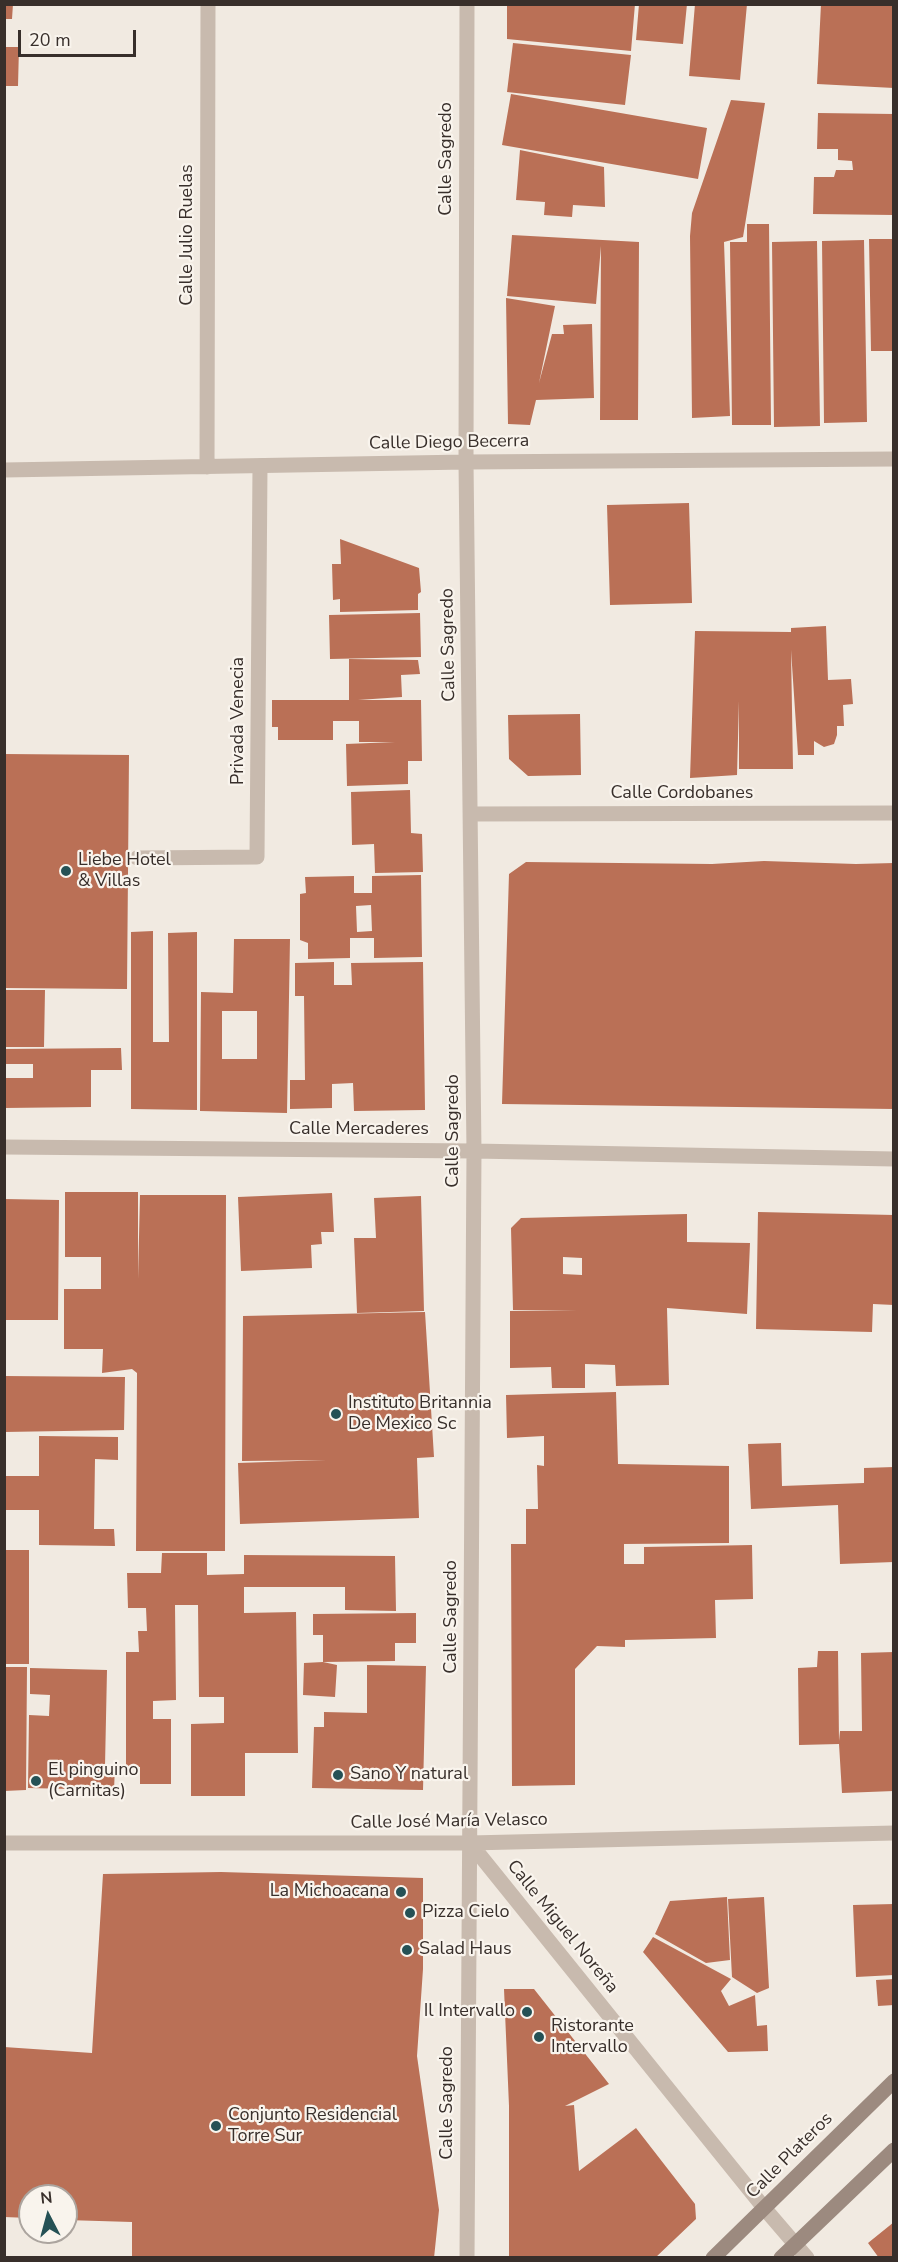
<!DOCTYPE html>
<html>
<head>
<meta charset="utf-8">
<style>
  body { margin:0 }
  #map { position:relative; width:898px; height:2262px; overflow:hidden; background:#f1eae1; font-family:"Nunito Sans",sans-serif }
  canvas { display:block }
  .frame { position:absolute; inset:0; border:6px solid #382f2b; pointer-events:none }
  .north { position:absolute; left:18px; top:2184px; width:60px; height:60px; box-sizing:border-box; background:#f9f4ed; border:2px solid #aca59f; border-radius:50%; rotate:354deg; font-size:16px; font-weight:700; line-height:24px; text-align:center; color:#382f2b }
  .north::after { content:''; display:block; margin:auto; width:21px; height:27px; background:#255155; clip-path:polygon(50% 0,100% 100%,50% 72%,0 100%) }
  .scale { position:absolute; left:18px; top:30px; width:118px; height:27px; box-sizing:border-box; border:3px solid #382f2b; border-top:0; padding-left:8px; font-size:18px; line-height:21px; white-space:nowrap; color:#382f2b; -webkit-text-stroke:4px #f9f4ed; paint-order:stroke }
</style>
</head>
<body>
<div id="map">
<canvas width="898" height="2262"></canvas>
<div class="frame"></div>
<div class="north">N</div>
<div class="scale">20 m</div>
</div>
<script>
const c = document.querySelector('canvas').getContext('2d');
c.lineJoin = 'round';
function paint(path, color) {
  c.fillStyle = color;
  c.fill(path, 'evenodd');
}
function toPath(rows) {
  const path = new Path2D();
  for (const r of rows) {
    path.moveTo(r[0], r[1]);
    for (let i = 2; i < r.length; i += 2) path.lineTo(r[i], r[i + 1]);
  }
  return path;
}
function stroke(path, color, width, dash) {
  c.strokeStyle = color;
  c.lineWidth = width;
  c.lineCap = dash ? 'butt' : 'round';
  c.setLineDash(dash || []);
  c.stroke(path);
}
function drawText(font, color, halo, rows, align = 'center') {
  c.font = font + ' "Nunito Sans",sans-serif';
  c.lineWidth = 4.5;
  c.setLineDash([]);
  c.textBaseline = 'middle';
  c.strokeStyle = halo;
  c.fillStyle = color;
  for (const [text, x, y, turn = 0] of rows) {
    c.save();
    c.translate(x, y);
    c.rotate((+turn || 0) * Math.PI / 180);
    c.textAlign = isNaN(turn) ? turn : align;
    if (halo) c.strokeText(text, 0, 0);
    c.fillText(text, 0, 0);
    c.restore();
  }
}
paint(toPath([
  [4,4,13,4,12,19,4,19],
  [507,4,635,4,631,51,507,39],
  [639,4,687,4,683,44,636,40],
  [695,4,747,4,740,80,689,76],
  [821,4,894,4,894,88,817,84],
  [513,43,631,55,625,105,507,92],
  [4,47,19,47,18,86,4,86],
  [511,94,707,128,698,179,502,145],
  [731,100,765,103,743,237,724,242,730,416,692,418,690,236,692,213],
  [818,113,894,114,894,215,813,214,814,177,834,177,836,170,853,170,852,161,838,160,838,149,817,149],
  [520,150,604,167,605,207,573,205,572,217,544,215,545,202,516,200],
  [747,224,769,224,771,425,732,425,730,242,747,242],
  [512,235,639,242,638,420,600,420,601,246,596,304,507,296],
  [869,239,894,239,894,351,871,351],
  [864,240,867,422,824,423,822,241],
  [817,241,820,426,774,427,772,242],
  [506,298,555,306,539,383,552,334,564,334,563,325,592,324,594,398,536,400,530,425,508,424],
  [689,503,692,603,610,605,607,505],
  [340,539,419,568,421,592,418,594,418,610,340,612,340,599,333,600,332,564,341,564],
  [420,613,421,657,330,659,329,615],
  [826,626,828,680,851,679,853,704,843,705,844,726,837,726,837,735,834,744,824,747,814,741,814,755,798,755,791,650,793,769,739,769,739,701,737,775,690,778,695,631,791,632,791,628],
  [349,659,418,660,420,674,401,675,402,697,358,700,421,700,422,761,408,761,408,784,347,786,346,744,395,742,359,742,359,721,333,721,333,740,278,740,278,727,272,727,272,700,349,700],
  [580,714,581,775,528,776,509,759,508,715],
  [4,754,129,755,127,989,4,988],
  [410,790,411,833,422,834,423,872,375,873,374,844,352,845,351,792],
  [764,861,856,864,894,863,894,1109,502,1104,509,874,526,862,712,864],
  [421,875,422,957,374,958,374,938,350,938,350,958,308,959,308,943,300,940,300,894,306,893,305,877,354,876,354,893,372,893,372,876],
  [371,905,372,931,357,932,356,906],
  [153,931,153,1042,169,1042,168,933,197,932,197,1110,131,1109,131,932],
  [234,939,290,939,287,1113,200,1111,201,992,233,993],
  [222,1011,257,1011,257,1059,222,1059],
  [334,962,334,985,352,985,351,963,423,962,425,1110,354,1111,353,1083,332,1084,332,1108,290,1109,290,1080,305,1080,304,996,295,996,295,963],
  [4,990,45,990,44,1047,4,1047],
  [121,1048,122,1070,91,1070,91,1107,4,1108,4,1078,33,1078,33,1064,4,1064,4,1049],
  [65,1192,138,1192,138,1279,140,1195,226,1195,225,1551,136,1551,137,1373,132,1369,102,1373,103,1349,64,1349,64,1289,101,1289,101,1257,65,1257],
  [332,1193,334,1232,321,1232,322,1244,311,1245,312,1268,241,1271,238,1197],
  [421,1196,424,1311,357,1313,354,1238,376,1238,374,1198],
  [4,1199,59,1200,58,1320,4,1320],
  [758,1212,894,1215,894,1305,873,1304,872,1332,756,1329],
  [687,1214,687,1242,750,1243,747,1314,667,1308,669,1385,616,1386,615,1365,585,1364,585,1388,552,1388,551,1367,510,1368,510,1311,577,1310,513,1310,511,1228,521,1218],
  [563,1257,582,1258,582,1275,563,1274],
  [425,1312,434,1457,417,1458,419,1518,240,1524,238,1463,327,1460,242,1461,243,1316],
  [4,1376,125,1377,124,1430,4,1432],
  [616,1392,618,1464,729,1466,729,1543,624,1544,624,1564,644,1564,644,1547,752,1545,753,1599,715,1600,716,1638,625,1640,625,1647,597,1646,575,1669,575,1785,512,1786,511,1544,526,1544,526,1509,538,1509,537,1465,544,1466,544,1436,507,1438,506,1395],
  [39,1436,118,1437,118,1460,95,1459,94,1529,114,1529,115,1546,39,1545,39,1510,4,1510,4,1476,39,1476],
  [781,1443,782,1486,864,1483,864,1468,894,1467,894,1562,840,1564,838,1505,751,1509,748,1444],
  [4,1550,29,1550,29,1664,4,1664],
  [162,1553,207,1553,207,1575,244,1574,244,1555,395,1556,396,1611,345,1610,345,1587,244,1587,244,1613,296,1612,298,1753,245,1753,245,1796,191,1796,191,1724,224,1723,224,1697,199,1697,198,1605,175,1605,176,1700,153,1701,153,1719,171,1719,171,1784,140,1784,140,1767,126,1767,126,1652,139,1652,138,1631,147,1631,146,1608,128,1608,127,1573,161,1573],
  [416,1613,416,1643,395,1643,395,1661,323,1662,323,1635,313,1635,313,1614],
  [818,1651,838,1651,839,1741,840,1731,862,1731,861,1653,894,1652,894,1791,842,1793,839,1744,799,1745,798,1668,817,1667],
  [323,1662,337,1665,335,1697,303,1695,304,1663],
  [367,1665,426,1666,423,1790,312,1788,314,1727,324,1727,324,1712,367,1713],
  [4,1667,27,1667,26,1790,4,1791],
  [30,1668,107,1670,105,1766,115,1766,114,1790,28,1788,29,1715,49,1716,50,1695,30,1694],
  [221,1872,423,1878,423,1969,417,2056,439,2210,434,2258,132,2258,132,2222,66,2220,66,2196,30,2196,30,2218,4,2217,4,2047,92,2053,103,1874],
  [727,1897,730,1960,706,1963,655,1934,670,1901],
  [764,1897,769,1988,757,1993,732,1977,728,1899],
  [894,1904,894,1975,856,1977,853,1905],
  [653,1937,731,1979,721,1991,729,2006,755,1995,757,2026,767,2025,768,2051,728,2052,643,1952],
  [894,1979,894,2005,878,2006,876,1980],
  [504,1989,534,1989,609,2084,565,2106,574,2105,579,2171,636,2128,695,2204,696,2219,655,2258,509,2258,509,2106],
  [894,2222,894,2258,879,2258,868,2243]
]), '#ba7056');
stroke(toPath([
  [137,858,257,857,260,466]
]), '#c8baae', 15);
stroke(toPath([
  [207,467,208,4],
  [4,470,466,462,894,459],
  [471,814,894,813],
  [4,1147,474,1151,894,1159],
  [4,1843,470,1843,894,1833],
  [470,1843,765,2209,807,2258],
  [467,2258,474,1151,466,462,467,4]
]), '#c8baae', 15);
stroke(toPath([
  [713,2258,894,2081],
  [781,2258,894,2150]
]), '#9c8a7f', 15);
for (const [x, y, r, color] of [
  [66,871,6,"#255155"],
  [336,1414,6,"#255155"],
  [338,1775,6,"#255155"],
  [36,1781,6,"#255155"],
  [401,1892,6,"#255155"],
  [410,1913,6,"#255155"],
  [407,1950,6,"#255155"],
  [527,2012,6,"#255155"],
  [539,2037,6,"#255155"],
  [216,2126,6,"#255155"]
]) {
  const dot = new Path2D();
  dot.arc(x, y, r, 0, 2 * Math.PI);
  c.fillStyle = color;
  c.fill(dot);
  stroke(dot, '#f9f4ed', 2);
}
drawText('18px', '#382f2b', '#f9f4ed', [
  ["Calle Sagredo",447,159,-90],
  ["Calle Julio Ruelas",188,235,-90],
  ["Calle Diego Becerra",449,443,-1],
  ["Calle Sagredo",449,645,-91],
  ["Privada Venecia",239,721,-90],
  ["Calle Cordobanes",682,794],
  ["Calle Mercaderes",359,1130],
  ["Calle Sagredo",454,1131,-90],
  ["Calle Sagredo",452,1617,-90],
  ["Calle José María Velasco",449,1822,-1],
  ["Calle Miguel Noreña",562,1927,51],
  ["Calle Sagredo",448,2103,-90],
  ["Calle Plateros",790,2156,-45]
]);
drawText('18px', '#382f2b', '#f9f4ed', [
  ["Liebe Hotel",78,861],
  ["& Villas",78,882],
  ["Instituto Britannia",348,1404],
  ["De Mexico Sc",348,1425],
  ["El pinguino",48,1771],
  ["(Carnitas)",48,1792],
  ["Sano Y natural",350,1775],
  ["La Michoacana",389,1892,"right"],
  ["Pizza Cielo",422,1913],
  ["Salad Haus",419,1950],
  ["Il Intervallo",515,2012,"right"],
  ["Ristorante",551,2027],
  ["Intervallo",551,2048],
  ["Conjunto Residencial",228,2116],
  ["Torre Sur",228,2137]
], 'left');
</script>
</body>
</html>
